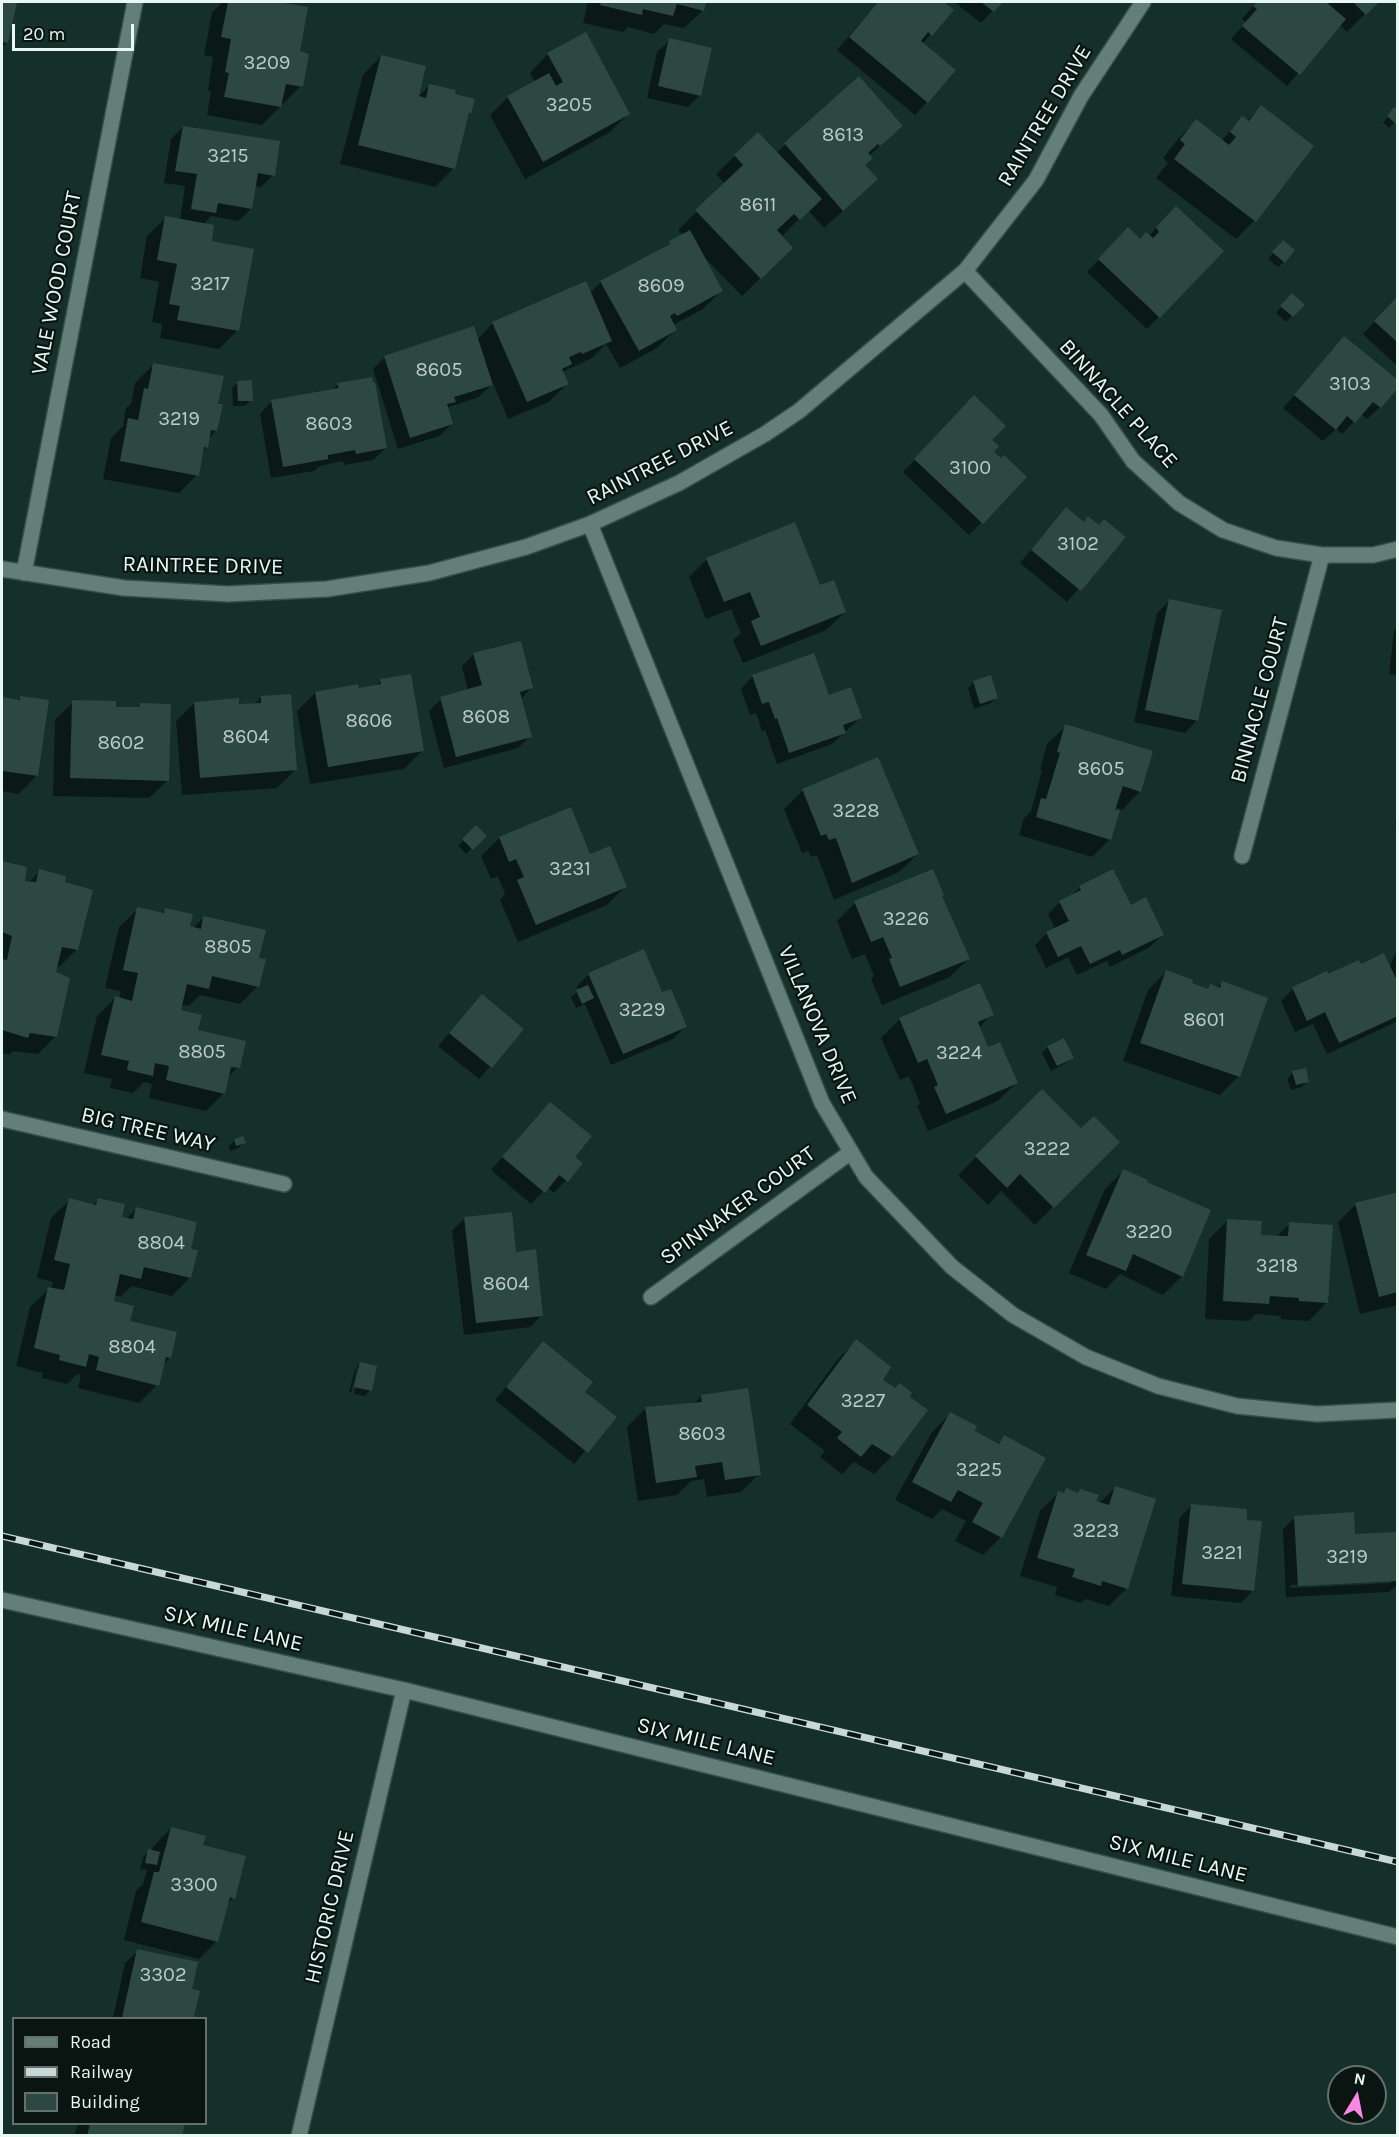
<!DOCTYPE html>
<html>
<head>
<meta charset="utf-8">
<style>
  body { margin:0 }
  #map { position:relative; width:1399px; height:2137px; overflow:hidden; background:#152f2a; font-family:Karla,sans-serif }
  canvas { display:block }
  .frame { position:absolute; inset:0; border:3px solid #e8f8f3; pointer-events:none }
  .legend { position:absolute; left:12px; top:2017px; width:195px; height:108px; box-sizing:border-box; background:#0a1512; border:2px solid #63706c; margin:0; padding:8px 10px; list-style:none; font-size:18px; color:#e8f8f3 }
  .legend li { display:flex; align-items:center; gap:12px; height:30px }
  .legend b { width:30px; border:2px solid #63706c }
  .north { position:absolute; left:1327px; top:2065px; width:60px; height:60px; box-sizing:border-box; background:#0a1512; border:2px solid #63706c; border-radius:50%; rotate:10deg; font-size:16px; font-weight:700; line-height:24px; text-align:center; color:#e8f8f3 }
  .north::after { content:''; display:block; margin:auto; width:21px; height:27px; background:#fc86e4; clip-path:polygon(50% 0,100% 100%,50% 72%,0 100%) }
  .scale { position:absolute; left:12px; top:24px; width:122px; height:27px; box-sizing:border-box; border:3px solid #e8f8f3; border-top:0; padding-left:8px; font-size:18px; line-height:21px; white-space:nowrap; color:#e8f8f3; -webkit-text-stroke:4px #0a1512; paint-order:stroke }
</style>
</head>
<body>
<div id="map">
<canvas width="1399" height="2137"></canvas>
<div class="frame"></div>
<ul class="legend">
<li><b style="height:8px;background:#637f78"></b>Road</li>
<li><b style="height:8px;background:#c7d9d4"></b>Railway</li>
<li><b style="height:16px;background:#2d4841"></b>Building</li>
</ul>
<div class="north">N</div>
<div class="scale">20 m</div>
</div>
<script>
const c = document.querySelector('canvas').getContext('2d');
c.lineJoin = 'round';
function paint(path, color) {
  c.fillStyle = color;
  c.fill(path, 'evenodd');
}
function toPath(rows) {
  const path = new Path2D();
  for (const r of rows) {
    path.moveTo(r[0], r[1]);
    for (let i = 2; i < r.length; i += 2) path.lineTo(r[i], r[i + 1]);
  }
  return path;
}
function stroke(path, color, width, dash) {
  c.strokeStyle = color;
  c.lineWidth = width;
  c.lineCap = dash ? 'butt' : 'round';
  c.setLineDash(dash || []);
  c.stroke(path);
}
function drawText(font, color, halo, rows, align = 'center') {
  c.font = font + ' Karla,sans-serif';
  c.lineWidth = 4.5;
  c.setLineDash([]);
  c.textBaseline = 'middle';
  c.strokeStyle = halo;
  c.fillStyle = color;
  for (const [text, x, y, turn = 0] of rows) {
    c.save();
    c.translate(x, y);
    c.rotate((+turn || 0) * Math.PI / 180);
    c.textAlign = isNaN(turn) ? turn : align;
    if (halo) c.strokeText(text, 0, 0);
    c.fillText(text, 0, 0);
    c.restore();
  }
}
paint(toPath([
  [2,2,15,3,7,42,2,48],
  [223,2,270,2,306,8,298,52,301,86,283,104,280,104,280,107,262,125,207,115,211,91,208,90,213,57,204,55,212,12],
  [588,2,705,2,703,10,684,28,664,24,654,34,628,27,623,32,583,23],
  [878,2,941,2,952,10,922,44,927,102,915,115,837,50],
  [954,2,1001,2,981,23],
  [1257,2,1377,2,1347,32,1340,25,1287,86,1231,39,1246,22,1242,19],
  [585,34,629,113,610,132,525,179,490,115,508,97,535,82,530,73,548,54],
  [670,40,700,95,688,107,647,98,657,52],
  [381,56,416,99,430,85,453,95,473,100,470,114,466,117,453,169,435,187,340,164,363,75],
  [859,78,901,126,869,156,863,165,858,197,824,228,808,210,781,237,791,248,742,296,704,257,721,291,703,309,673,325,675,330,657,348,620,368,606,344,592,358,562,372,567,384,549,402,508,419,493,383,479,397,449,407,447,408,452,424,439,436,398,449,373,369,385,357,477,340,493,323,590,293,601,282,662,251,670,243,683,235,678,230,725,184,716,174,758,134,776,153],
  [1261,107,1312,146,1254,221,1236,239,1156,178,1168,163,1163,158,1178,139,1196,121,1221,141,1243,118,1247,121],
  [1398,111,1398,119,1389,128,1383,123,1389,115],
  [183,127,273,175,261,187,254,186,251,209,238,221,211,216,203,225,237,331,219,349,160,338,162,324,152,322,159,282,140,278,147,236,166,218,180,220,185,186,164,183,171,139],
  [1163,220,1159,317,1147,329,1087,272,1115,242,1139,241,1149,236],
  [1277,248,1284,262,1278,267,1268,259],
  [1398,297,1398,367,1363,334],
  [1286,301,1302,305,1286,322,1276,313],
  [1344,338,1380,407,1367,419,1361,414,1342,434,1336,429,1323,441,1283,408],
  [153,365,217,405,216,431,209,438,207,447,202,452,197,475,179,493,103,479,111,438,123,426,126,408,131,404,135,383],
  [238,382,251,400,245,406,233,406,232,388],
  [338,384,386,448,373,460,344,465,343,461,320,466,314,471,271,478,260,414,272,401,332,391],
  [962,409,990,440,992,452,1025,477,969,535,903,472],
  [1054,522,1099,526,1124,537,1067,602,1020,563],
  [707,559,819,587,845,612,826,630,743,663,733,640,741,633,731,609,706,619,689,577],
  [1169,601,1197,720,1185,733,1134,722,1157,613],
  [1398,628,1398,675,1389,674,1394,631],
  [474,654,532,687,521,699,530,736,518,748,444,768,429,711,441,699,468,691,462,666],
  [753,676,828,697,860,718,832,744,777,764,765,730,762,731,756,713,750,715,741,689],
  [990,677,996,698,991,703,974,709,968,688,973,683],
  [381,681,422,751,404,769,310,784,297,711,315,693,374,687],
  [261,697,295,770,277,788,182,795,176,721,194,703,254,705],
  [20,698,37,775,19,794,2,791,2,699,17,701],
  [73,702,115,709,137,709,141,705,168,780,149,798,53,796,55,720],
  [1066,726,1140,791,1122,810,1115,807,1110,839,1092,857,1019,835,1024,818,1031,811,1042,771,1040,770,1047,744],
  [803,790,918,854,899,872,834,900,817,855,811,857,808,851,802,853,784,809],
  [1398,807,1398,825,1395,825],
  [476,827,485,836,466,854,458,846],
  [499,838,590,855,625,887,607,905,518,942,500,900,505,894,498,876,491,879,481,856],
  [2,862,26,868,23,882,28,883,40,871,63,883,77,949,59,967,56,967,56,1036,38,1054,13,1051,9,1055,2,1053],
  [1080,887,1130,907,1162,935,1150,947,1110,967,1107,961,1077,975,1068,957,1046,968,1035,945,1047,933,1055,929,1048,914,1060,902,1071,896],
  [940,897,968,959,950,977,882,1005,871,979,874,976,865,954,852,959,837,921,855,903],
  [138,909,161,914,165,910,188,927,193,928,204,917,257,959,258,986,240,1004,200,995,189,1006,181,1005,180,1011,197,1031,238,1067,227,1078,224,1093,206,1111,149,1098,152,1084,144,1082,133,1093,110,1088,112,1079,84,1073,97,1016,115,998,119,999,121,991,105,988,119,927],
  [1398,947,1398,980,1394,979,1398,987,1398,1020,1396,1022,1327,1054,1313,1024,1295,1032,1281,1001,1293,989,1360,966,1389,968],
  [1166,972,1190,984,1206,990,1210,986,1217,988,1222,983,1239,1076,1220,1095,1123,1061,1148,990],
  [589,974,661,994,685,1027,673,1039,611,1065,585,1004,576,1008,571,997,579,991,577,986],
  [979,985,992,1014,979,1028,988,1049,1016,1083,998,1101,928,1131,917,1106,920,1103,909,1076,900,1080,881,1038,899,1020],
  [482,996,522,1030,479,1079,438,1046],
  [1048,1047,1072,1057,1066,1063,1051,1071,1042,1053],
  [1293,1073,1308,1081,1302,1087,1291,1090,1287,1079],
  [1042,1091,1081,1130,1118,1142,1035,1225,1001,1191,988,1205,958,1175],
  [550,1104,572,1157,581,1164,554,1193,547,1187,531,1204,491,1170],
  [242,1138,244,1143,238,1148,230,1151,229,1146,234,1141],
  [1123,1171,1144,1183,1209,1211,1181,1277,1163,1295,1120,1274,1106,1289,1069,1273,1105,1189],
  [1398,1194,1398,1305,1360,1314,1338,1222,1356,1204],
  [70,1200,93,1205,98,1200,120,1218,126,1219,136,1209,189,1250,190,1277,172,1296,132,1286,121,1296,114,1295,112,1302,129,1322,170,1358,162,1366,157,1385,139,1403,78,1388,81,1375,77,1374,67,1384,42,1378,43,1373,16,1366,30,1307,49,1289,51,1289,53,1282,37,1278,51,1218],
  [465,1218,515,1254,542,1315,530,1327,464,1335,452,1231],
  [1227,1221,1259,1236,1276,1237,1289,1224,1327,1302,1309,1321,1281,1319,1281,1316,1256,1314,1249,1321,1205,1319,1209,1239],
  [856,1341,881,1381,907,1397,892,1456,874,1474,854,1462,842,1474,820,1457,825,1451,790,1424,838,1359],
  [543,1343,583,1392,614,1417,574,1464,495,1400],
  [361,1363,370,1390,365,1396,354,1394,360,1368,357,1368,351,1393,349,1392,355,1369],
  [702,1396,759,1474,741,1492,707,1497,704,1479,691,1481,677,1495,638,1501,627,1427,645,1409,693,1404],
  [950,1414,973,1431,997,1445,1004,1437,1001,1537,983,1555,955,1541,966,1521,942,1509,932,1519,895,1500,932,1432],
  [1115,1488,1127,1588,1109,1606,1086,1599,1081,1603,1055,1595,1057,1587,1020,1576,1040,1511,1058,1493,1062,1494,1066,1490,1077,1494,1080,1491,1094,1502,1099,1503],
  [1192,1505,1253,1590,1241,1603,1171,1596,1180,1517],
  [1295,1517,1354,1535,1398,1533,1398,1584,1389,1592,1286,1597,1283,1529],
  [1391,1580,1391,1583,1291,1588,1290,1585],
  [171,1828,201,1846,233,1898,226,1905,217,1941,199,1959,124,1940,136,1891,143,1884,147,1870,140,1869,143,1857,149,1851,151,1852,153,1847],
  [138,1951,190,1990,192,2017,199,2018,113,2018,125,1963],
  [78,2124,183,2124,180,2136,74,2136]
]), '#0007');
paint(toPath([
  [2,2,17,2,8,43,2,42],
  [228,2,278,2,308,7,300,51,309,54,303,87,286,84,281,107,224,97,229,73,225,72,231,39,221,37],
  [601,2,706,2,704,11,677,4,673,16,643,9,642,15,600,5],
  [878,2,944,2,954,10,932,36,928,32,921,41,956,70,928,103,849,37],
  [981,2,1003,2,994,12],
  [1257,2,1326,2,1346,19,1300,75,1242,26,1257,9,1253,6],
  [1353,2,1379,2,1366,15],
  [586,32,630,114,543,162,507,96,549,73,556,86,563,82,547,53],
  [669,38,712,48,701,96,658,86],
  [381,55,426,66,419,96,426,98,429,84,456,90,455,94,475,99,471,114,469,113,455,169,358,145],
  [859,76,903,126,880,146,878,144,868,153,873,158,865,165,878,179,843,211,784,143],
  [1261,105,1314,146,1256,222,1174,159,1185,144,1180,140,1196,119,1229,145,1236,137,1230,132,1242,116,1249,121],
  [1394,107,1398,109,1396,124,1387,116],
  [183,126,280,141,275,176,258,173,252,209,218,203,216,213,191,209,197,174,175,171],
  [758,132,822,199,800,220,794,214,777,230,793,248,761,279,695,210,743,165,734,155],
  [1176,206,1224,251,1160,318,1098,259,1128,227,1140,239,1146,232,1153,238,1159,232,1156,227],
  [165,216,214,225,212,241,254,249,239,331,177,320,180,306,169,304,177,264,157,260],
  [690,230,723,291,677,316,675,313,670,316,677,330,639,351,600,281,670,244,669,241],
  [1283,240,1295,250,1285,263,1272,252],
  [586,281,612,341,582,354,581,352,569,357,572,364,562,369,569,384,527,402,492,322],
  [1292,293,1305,305,1293,317,1280,306],
  [1398,296,1398,343,1374,321],
  [474,326,493,385,454,397,456,402,447,404,453,424,410,438,384,356],
  [1344,336,1398,380,1398,388,1381,408,1373,402,1355,423,1347,416,1336,430,1294,395],
  [153,363,224,376,218,404,223,404,217,431,211,430,208,448,204,447,199,476,120,461,128,418,138,420,144,388,148,389],
  [372,377,373,382,375,382,387,448,356,454,355,450,328,455,328,459,283,467,271,400,339,388,337,383],
  [252,380,253,401,238,401,237,381],
  [974,395,1006,426,992,440,999,446,994,452,1001,458,1004,455,1027,477,983,524,914,459],
  [1066,507,1084,522,1088,516,1099,525,1104,519,1126,537,1081,591,1031,550],
  [795,522,820,585,834,580,846,612,761,646,751,621,760,617,750,592,724,602,706,558],
  [1169,599,1222,610,1198,721,1145,710],
  [521,641,533,688,520,692,532,737,456,757,440,697,482,685,473,653],
  [814,653,829,695,851,687,862,718,843,725,846,733,789,753,777,718,775,719,769,702,762,704,752,675],
  [411,674,424,751,328,767,315,692,358,684,359,688,381,684,380,679],
  [991,675,998,698,980,704,973,681],
  [291,694,297,770,200,778,194,702,239,698,239,704,261,703,261,696],
  [20,696,49,700,38,776,2,771,2,697,20,700],
  [72,700,116,701,116,707,140,707,140,703,171,704,169,781,70,778],
  [1065,724,1153,751,1141,792,1123,786,1115,810,1120,810,1111,840,1036,817,1041,798,1046,799,1060,753,1057,752],
  [878,757,919,854,852,883,836,838,829,840,826,834,821,836,802,789],
  [571,807,590,854,610,846,627,887,536,925,517,880,524,877,516,859,509,862,499,837],
  [476,825,487,836,473,850,462,839],
  [2,861,27,867,25,881,36,882,39,869,66,876,65,882,93,890,78,950,62,947,56,972,70,978,57,1037,30,1033,28,1038,2,1030,2,959,7,960,12,936,2,932],
  [933,869,944,895,942,896,970,959,900,987,889,959,892,958,883,937,871,942,854,901],
  [1113,869,1131,905,1146,897,1164,935,1122,955,1120,950,1090,964,1081,946,1058,957,1046,932,1069,921,1059,901,1081,890,1079,886],
  [137,907,164,913,165,908,193,914,190,926,201,929,203,916,266,930,259,958,266,959,259,987,212,976,209,989,187,984,181,1010,202,1015,198,1030,246,1041,240,1068,231,1067,225,1094,166,1080,169,1066,155,1063,153,1076,127,1070,129,1061,101,1055,115,996,132,1001,138,973,123,970],
  [644,949,662,992,671,989,687,1027,623,1054,588,973],
  [1384,953,1398,983,1398,1016,1339,1043,1325,1012,1307,1021,1292,987,1327,971,1328,974,1359,960,1361,964],
  [1166,970,1193,980,1192,983,1208,989,1210,984,1220,988,1222,981,1268,998,1240,1077,1140,1043],
  [980,983,994,1015,978,1022,988,1047,1000,1042,1018,1083,946,1114,934,1087,938,1085,927,1059,918,1063,899,1018],
  [588,985,594,998,582,1004,576,990],
  [482,994,524,1029,492,1068,449,1033],
  [1064,1038,1074,1058,1057,1066,1047,1046],
  [1306,1068,1309,1082,1296,1085,1292,1071],
  [1042,1089,1081,1128,1094,1116,1120,1142,1054,1208,1020,1174,1007,1188,975,1156],
  [550,1102,592,1136,575,1157,583,1163,568,1182,559,1175,545,1193,502,1157],
  [243,1136,246,1143,236,1146,234,1139],
  [1123,1169,1148,1180,1147,1182,1211,1210,1183,1277,1133,1254,1126,1271,1086,1255],
  [1398,1192,1398,1292,1379,1297,1355,1203],
  [69,1198,96,1205,98,1198,125,1204,122,1217,133,1219,136,1207,197,1222,191,1249,198,1250,191,1278,144,1267,141,1279,120,1274,114,1301,134,1306,130,1321,177,1332,171,1358,166,1357,159,1386,96,1370,99,1357,89,1354,86,1367,59,1360,60,1355,34,1348,48,1287,64,1290,70,1264,54,1260],
  [512,1212,516,1252,536,1249,543,1316,476,1323,464,1217],
  [1227,1219,1262,1221,1261,1235,1288,1236,1289,1222,1333,1225,1328,1303,1299,1301,1299,1298,1270,1296,1269,1304,1223,1301],
  [856,1339,891,1367,883,1380,895,1388,900,1383,912,1393,910,1397,928,1410,893,1457,872,1444,861,1457,837,1438,842,1432,807,1405],
  [543,1341,593,1382,585,1392,617,1417,588,1453,506,1387],
  [360,1362,377,1366,372,1391,354,1387],
  [748,1388,761,1475,725,1480,722,1462,695,1466,697,1477,656,1483,645,1407,702,1402,701,1395],
  [950,1412,977,1426,975,1431,999,1444,1004,1435,1046,1458,1002,1538,972,1522,983,1503,958,1490,951,1502,912,1482],
  [1115,1486,1156,1499,1128,1589,1102,1581,1101,1586,1072,1577,1075,1569,1037,1558,1058,1491,1064,1493,1066,1488,1078,1493,1080,1489,1099,1495,1096,1501,1109,1505],
  [1191,1504,1247,1509,1247,1520,1262,1521,1254,1591,1182,1584],
  [1354,1512,1355,1534,1398,1532,1398,1581,1298,1586,1294,1516],
  [171,1827,206,1836,203,1845,246,1856,235,1899,230,1897,218,1942,141,1922,154,1872,159,1872],
  [148,1849,160,1852,157,1865,145,1863],
  [137,1949,198,1962,192,1989,200,1991,194,2016,202,2018,122,2018],
  [90,2124,185,2124,182,2136,87,2136]
]), '#2d4841');
const minor = toPath([
  [965,271,1101,415,1133,461,1179,503,1223,530,1276,548,1322,555,1373,555,1398,549],
  [590,524,822,1103,866,1177,952,1267,1013,1315,1086,1357,1158,1386,1237,1406,1317,1414,1398,1410],
  [2,569,124,588,228,594,327,589,429,573,526,547,590,524,679,483,765,434,799,411,965,271,1036,180,1081,96,1143,2],
  [24,573,135,2],
  [1242,856,1322,555],
  [2,1119,284,1184],
  [651,1297,851,1152],
  [2,1600,404,1690,1398,1937],
  [299,2136,404,1690]
]);
stroke(minor, '#384d48', 18);
stroke(minor, '#637f78', 15);
const rail = toPath([
  [2,1536,1398,1862]
]);
stroke(rail, '#c7d9d4', 7);
stroke(rail, '#0a1512', 4.5, [14]);
drawText('20px', '#b9ccc6', null, [
  ["3209",267,63],
  ["3205",569,105],
  ["8613",843,135],
  ["3215",228,156],
  ["8611",758,205],
  ["3217",210,284],
  ["8609",661,286],
  ["8605",439,370],
  ["3103",1350,384],
  ["3219",179,419],
  ["8603",329,424],
  ["3100",970,468],
  ["3102",1078,544],
  ["8608",486,717],
  ["8606",369,721],
  ["8604",246,737],
  ["8602",121,743],
  ["8605",1101,769],
  ["3228",856,811],
  ["3231",570,869],
  ["3226",906,919],
  ["8805",228,947],
  ["3229",642,1010],
  ["8601",1204,1020],
  ["8805",202,1052],
  ["3224",959,1053],
  ["3222",1047,1149],
  ["3220",1149,1232],
  ["8804",161,1243],
  ["3218",1277,1266],
  ["8604",506,1284],
  ["8804",132,1347],
  ["3227",863,1401],
  ["8603",702,1434],
  ["3225",979,1470],
  ["3223",1096,1531],
  ["3221",1222,1553],
  ["3219",1347,1557],
  ["3300",194,1885],
  ["3302",163,1975]
]);
drawText('22px', '#e8f8f3', '#0a1512', [
  ["RAINTREE DRIVE",1045,116,-59],
  ["VALE WOOD COURT",57,283,-79],
  ["BINNACLE PLACE",1118,404,48],
  ["RAINTREE DRIVE",660,463,-27],
  ["RAINTREE DRIVE",203,566,1],
  ["BINNACLE COURT",1260,700,-75],
  ["VILLANOVA DRIVE",817,1025,67],
  ["BIG TREE WAY",148,1130,13],
  ["SPINNAKER COURT",738,1206,-36],
  ["SIX MILE LANE",233,1629,13],
  ["SIX MILE LANE",706,1742,14],
  ["SIX MILE LANE",1178,1859,14],
  ["HISTORIC DRIVE",330,1907,-77]
]);
</script>
</body>
</html>
